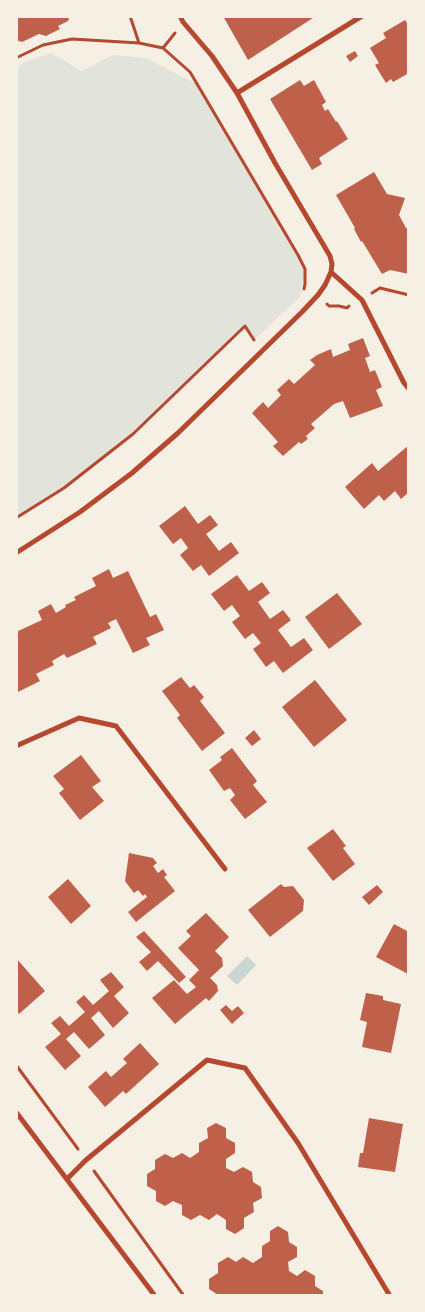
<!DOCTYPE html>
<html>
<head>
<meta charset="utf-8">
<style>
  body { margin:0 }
  #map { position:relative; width:425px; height:1312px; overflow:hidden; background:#f6efe4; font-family:"IBM Plex Sans",sans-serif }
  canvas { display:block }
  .frame { position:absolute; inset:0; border:18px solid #f6efe4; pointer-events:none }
</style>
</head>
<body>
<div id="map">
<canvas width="425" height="1312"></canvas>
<div class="frame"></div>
</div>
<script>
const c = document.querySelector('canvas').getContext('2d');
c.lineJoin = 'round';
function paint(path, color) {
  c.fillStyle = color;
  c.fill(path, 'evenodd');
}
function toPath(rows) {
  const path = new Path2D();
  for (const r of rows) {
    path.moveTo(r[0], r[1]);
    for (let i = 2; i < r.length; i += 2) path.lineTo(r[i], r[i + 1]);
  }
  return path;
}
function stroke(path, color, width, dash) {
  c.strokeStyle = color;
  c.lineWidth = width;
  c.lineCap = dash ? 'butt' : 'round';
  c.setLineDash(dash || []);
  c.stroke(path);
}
paint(toPath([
  [51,53,82,71,113,55,146,58,197,84,305,269,300,297,254,340,245,326,133,434,64,487,16,518,16,69,24,62]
]), '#e2e4dc');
paint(toPath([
  [247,956,256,965,237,985,227,976]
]), '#c9d6d2');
paint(toPath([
  [16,16,70,16,68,21,58,26,60,29,46,36,39,34,22,42,16,40],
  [223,16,316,16,248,60],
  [405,20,409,26,409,73,393,82,391,79,386,83,375,65,379,63,370,48,386,38,383,33],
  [355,51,358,56,350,62,346,56],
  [300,80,304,86,314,80,326,102,322,105,325,111,328,109,336,122,337,121,348,139,319,158,322,164,312,170,270,99],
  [374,172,387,194,405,198,399,215,406,228,409,229,409,274,390,270,382,274,362,241,361,242,354,229,355,228,336,195],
  [363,338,370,356,365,358,370,372,375,370,382,387,376,390,383,406,350,418,343,401,334,404,311,424,315,428,306,436,308,439,301,444,299,442,283,456,273,446,278,442,252,413,263,402,268,408,281,395,277,390,289,379,294,384,315,365,310,360,317,355,331,349,333,357,350,350,348,344],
  [409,445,409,492,401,499,395,491,384,501,379,495,364,509,345,487,372,463,378,471],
  [185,506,198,524,210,515,218,525,206,534,219,551,231,542,239,553,209,576,201,565,193,571,180,555,188,548,181,538,173,544,159,526],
  [109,569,113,578,128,571,150,617,156,614,164,630,146,638,150,645,133,653,116,619,108,623,111,628,93,637,97,644,67,658,64,654,52,661,54,665,36,674,40,681,16,693,16,638,18,637,16,632,42,620,38,611,51,604,56,613,66,607,65,605,76,600,74,597,96,586,92,578],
  [237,575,249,591,262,582,270,593,258,602,270,619,283,610,291,620,278,630,291,647,304,638,313,650,283,673,274,661,266,667,253,649,261,643,253,633,245,639,232,622,240,616,232,605,224,611,211,594],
  [337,593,362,624,329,649,305,617],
  [181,677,190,688,194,685,204,697,200,701,225,733,202,751,177,718,180,715,162,691],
  [315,680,347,720,314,747,282,707],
  [254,730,261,739,252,746,245,738],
  [232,748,257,781,253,785,267,802,245,819,230,800,235,795,230,788,224,791,209,770,222,760,220,757],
  [81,755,101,781,92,787,104,801,80,820,59,793,64,789,53,776],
  [333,829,346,846,343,848,355,864,333,881,307,848],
  [129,853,153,858,157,863,153,866,158,873,163,869,167,875,164,877,175,891,136,922,128,912,147,897,145,894,143,896,138,890,134,893,125,881],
  [68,879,91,906,71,924,48,897],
  [281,884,284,887,293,886,304,900,303,911,270,937,248,910],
  [377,885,383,892,369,905,362,897],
  [206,913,229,937,215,951,222,958,223,966,210,978,217,985,218,991,209,1001,206,998,175,1024,152,998,174,980,187,994,196,987,189,980,199,970,178,948,191,936,186,931],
  [394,924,409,932,408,974,376,957],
  [144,931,186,977,179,983,158,961,147,971,139,962,151,952,136,937],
  [16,958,45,991,19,1014,16,1010],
  [111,972,124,987,114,996,129,1013,113,1028,99,1011,91,1018,105,1035,89,1049,74,1032,66,1039,81,1056,65,1070,45,1047,61,1034,51,1023,60,1016,69,1026,85,1012,76,1002,84,995,93,1005,109,991,100,980],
  [366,993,383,996,383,1000,401,1004,391,1053,362,1047,367,1022,360,1020],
  [226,1005,232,1011,238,1006,244,1013,232,1024,220,1010],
  [140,1043,159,1064,126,1094,123,1091,105,1107,88,1087,106,1071,111,1077,127,1063,123,1059],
  [369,1118,403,1124,395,1172,358,1167,360,1153,363,1153],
  [216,1123,226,1128,226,1138,235,1143,235,1153,226,1159,226,1168,234,1172,243,1167,252,1172,253,1182,261,1187,262,1198,253,1203,254,1212,244,1218,244,1228,235,1234,226,1229,226,1220,217,1214,209,1220,200,1215,191,1220,182,1215,182,1205,173,1201,165,1206,156,1201,156,1191,147,1186,147,1174,155,1169,155,1160,165,1154,173,1158,182,1153,190,1158,199,1152,199,1143,208,1138,207,1128],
  [278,1226,288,1232,289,1242,297,1247,297,1257,288,1262,289,1271,297,1276,305,1270,315,1276,315,1286,323,1291,323,1296,218,1296,218,1295,209,1289,209,1279,218,1273,218,1263,228,1257,236,1262,243,1257,253,1263,262,1257,262,1246,270,1241,270,1231]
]), '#bf614a');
stroke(toPath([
  [130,16,139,43],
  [163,48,175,33],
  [16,58,43,45,72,39,139,43,163,48,190,72,298,255,305,269,305,284,304,289],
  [372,293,380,288,409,295],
  [327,304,329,306,339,306,347,308,349,306],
  [16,518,64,488,133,434,245,326,254,340],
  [16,1065,78,1149],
  [94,1171,184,1296]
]), '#b5482f', 3);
stroke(toPath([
  [237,93,362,16],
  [331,272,362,300,404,383,409,389],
  [16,553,80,512,132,473,178,433,302,312,318,295,325,285,331,272,332,264,330,256,275,163,237,93,212,56,183,22,180,16],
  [16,746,79,718,116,726,225,869],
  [16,1112,155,1296],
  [67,1179,86,1160,207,1060,245,1068,298,1143,390,1296]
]), '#b5482f', 5);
</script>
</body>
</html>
